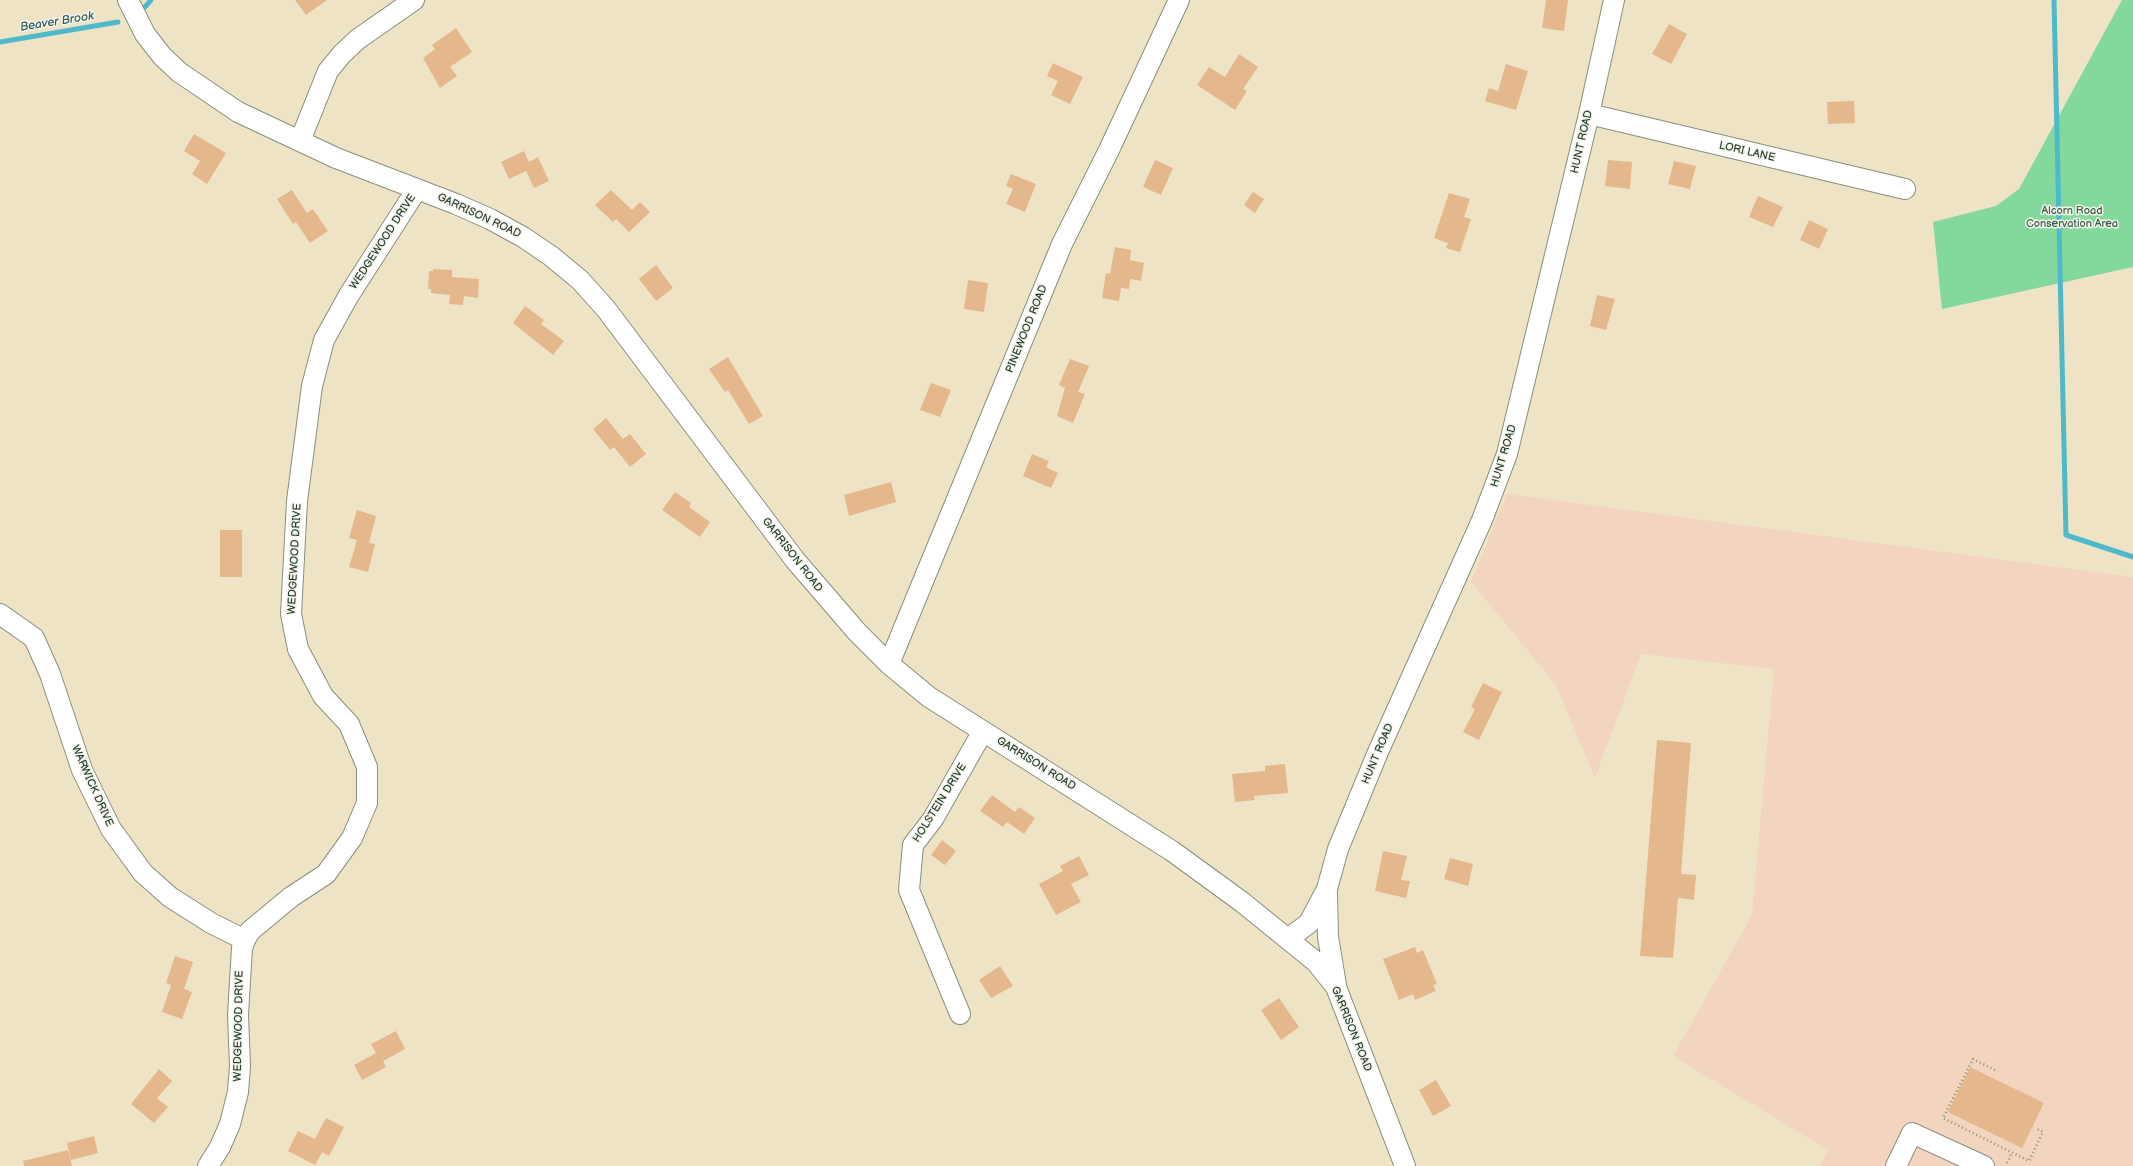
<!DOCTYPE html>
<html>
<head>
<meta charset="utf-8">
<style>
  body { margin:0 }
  canvas { display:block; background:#efe3c6 }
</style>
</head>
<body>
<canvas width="2133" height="1166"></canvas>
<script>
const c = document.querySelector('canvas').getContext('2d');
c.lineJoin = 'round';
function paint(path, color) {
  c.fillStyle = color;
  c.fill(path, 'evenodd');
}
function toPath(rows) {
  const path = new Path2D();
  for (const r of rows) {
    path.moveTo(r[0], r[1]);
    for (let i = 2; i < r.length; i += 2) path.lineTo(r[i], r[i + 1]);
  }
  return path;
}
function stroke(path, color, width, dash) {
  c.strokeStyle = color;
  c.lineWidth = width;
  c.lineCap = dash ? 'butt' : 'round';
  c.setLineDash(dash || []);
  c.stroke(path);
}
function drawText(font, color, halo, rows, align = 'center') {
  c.font = font + ' "Balsamiq Sans",sans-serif';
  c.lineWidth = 3;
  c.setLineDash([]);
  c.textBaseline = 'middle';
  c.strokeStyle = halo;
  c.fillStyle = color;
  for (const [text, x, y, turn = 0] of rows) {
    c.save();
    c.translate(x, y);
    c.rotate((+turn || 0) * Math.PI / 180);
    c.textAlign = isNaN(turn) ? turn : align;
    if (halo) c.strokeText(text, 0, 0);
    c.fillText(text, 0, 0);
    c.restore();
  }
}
paint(toPath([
  [1507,494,2133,577,2133,1166,1820,1166,1828,1150,1673,1056,1752,915,1774,669,1641,654,1595,778,1556,685,1471,582]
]), '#f3d4bf');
paint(toPath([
  [2122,0,2133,0,2133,267,1942,309,1933,222,1996,206,2019,189]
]), '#83d99d');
stroke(toPath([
  [2054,0,2066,535,2133,557],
  [145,7,151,0],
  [0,42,118,22]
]), '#4eb9ca', 5);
paint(toPath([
  [295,0,327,0,306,15],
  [1546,0,1568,0,1564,31,1542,28],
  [1669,24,1687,34,1671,64,1652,54],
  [456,28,472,52,450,67,457,76,440,88,423,58,435,49,432,45],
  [1239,54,1258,67,1243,89,1247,91,1235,110,1197,85,1209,67,1225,77],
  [1053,63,1083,77,1070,104,1051,95,1058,81,1047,76],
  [1506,64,1528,71,1516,110,1485,101,1489,88,1498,91],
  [1854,101,1855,123,1828,124,1827,102],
  [194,134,226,153,207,184,192,174,200,161,184,151],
  [524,151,529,162,538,157,549,181,534,188,526,171,509,179,501,162],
  [1155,160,1173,168,1161,195,1143,187],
  [1608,160,1632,162,1630,189,1605,186],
  [1674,161,1696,166,1690,189,1668,184],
  [1011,174,1036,184,1025,212,1006,204,1013,189,1006,186],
  [292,190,307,213,313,209,328,231,310,243,296,222,293,224,277,199],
  [611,190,632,210,640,202,650,212,629,232,616,219,613,222,595,205],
  [1253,192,1264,199,1255,213,1244,205],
  [1449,193,1470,199,1464,217,1471,219,1460,252,1446,248,1448,243,1434,238],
  [1758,196,1783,207,1773,227,1749,217],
  [1809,220,1828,229,1819,249,1800,240],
  [1115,247,1131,250,1130,260,1144,263,1141,281,1130,279,1129,289,1121,288,1119,301,1102,298,1106,273,1110,274],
  [656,265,673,288,656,301,639,279],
  [433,269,452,270,452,277,479,279,478,298,464,296,463,305,449,304,450,295,431,293,431,289,428,289,429,271,433,271],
  [968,280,988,283,984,312,964,309],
  [1597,295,1615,299,1606,330,1590,326],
  [525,306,544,320,541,324,564,341,553,355,513,323],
  [728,357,763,416,749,424,728,390,725,392,709,369],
  [1070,359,1089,366,1078,392,1085,394,1073,423,1057,416,1065,388,1059,385],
  [931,383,951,390,940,417,920,410],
  [606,418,623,439,630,434,646,454,630,467,614,447,610,450,593,429],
  [1032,454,1049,461,1046,467,1058,473,1051,488,1023,476],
  [891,482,896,502,849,516,844,495],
  [675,492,691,503,689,507,710,522,700,537,662,510],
  [357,510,376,516,369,543,375,544,368,572,349,567,357,540,349,538],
  [220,530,242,530,242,577,220,577],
  [1483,683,1502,692,1479,740,1463,732,1475,709,1471,707],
  [1657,740,1691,743,1681,874,1696,875,1694,900,1678,898,1673,958,1640,956],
  [1285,764,1288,793,1254,796,1255,800,1235,802,1232,774,1265,771,1265,766],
  [992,795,1015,812,1019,807,1035,818,1024,834,1007,822,1003,827,980,811],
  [942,840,956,851,945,865,931,855],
  [1383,851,1407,856,1401,880,1410,881,1406,898,1375,891],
  [1079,856,1089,875,1071,884,1081,902,1056,915,1039,884,1063,871,1060,866],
  [1450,858,1473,864,1468,886,1444,879],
  [1415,947,1417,953,1423,950,1437,984,1433,985,1436,991,1415,1000,1413,994,1399,1000,1383,959],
  [175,956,193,962,184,989,192,992,182,1019,162,1012,171,985,166,983],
  [1000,966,1013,986,991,998,979,980],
  [1279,998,1299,1027,1281,1040,1261,1010],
  [396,1031,405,1049,383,1061,386,1067,362,1080,354,1065,376,1053,371,1044],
  [1970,1067,2044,1103,2022,1148,1948,1112],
  [159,1069,172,1081,157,1098,168,1107,154,1123,131,1104],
  [1436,1080,1451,1106,1433,1116,1419,1090],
  [326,1118,344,1127,329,1156,322,1152,315,1165,288,1151,298,1131,315,1139],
  [94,1136,98,1153,71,1160,67,1143],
  [68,1150,72,1166,24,1166,23,1161]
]), '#e4b78c');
const minor = toPath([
  [128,0,145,34,162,56,179,72,238,112,336,158,456,204,490,219,523,237,551,256,580,280,606,309,795,560,857,632,889,664,929,697,1172,851,1242,902,1316,962,1336,987,1405,1166],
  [1589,114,1905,189],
  [300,141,328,71,342,54,358,39,414,0],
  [0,614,34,638,50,674,82,770,111,829,143,873,170,897,211,923,245,940],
  [889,664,1062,244,1109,150,1179,0],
  [1327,893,1328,937,1336,985],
  [1288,939,1309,923,1327,889,1338,849,1378,752,1482,520,1507,454,1589,114,1614,0],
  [960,1014,909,890,913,845,933,819,983,731],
  [208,1166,220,1147,230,1124,238,1092,240,1066,238,1015,242,948,245,940,250,931,291,897,326,874,352,838,367,803,367,767,349,724,323,696,298,649,291,614,297,501,312,386,324,340,349,295,417,189],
  [1896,1166,1912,1133,1984,1166]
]);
stroke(minor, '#87907d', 22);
stroke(toPath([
  [1995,1070,1973,1059,1943,1118,2029,1161,2043,1132,2037,1129],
  [2007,1163,2012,1152]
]), '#87907d', 2.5, [1, 3]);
stroke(minor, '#fff', 20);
drawText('11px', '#1f3d34', '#f7f3e8', [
  ["HUNT ROAD",1582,142,-77],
  ["LORI LANE",1747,152,13],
  ["GARRISON ROAD",479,216,25],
  ["WEDGEWOOD DRIVE",383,242,-57],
  ["PINEWOOD ROAD",1027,329,-68],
  ["HUNT ROAD",1504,456,-73],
  ["GARRISON ROAD",792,555,52],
  ["WEDGEWOOD DRIVE",295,559,-87],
  ["HUNT ROAD",1378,754,-67],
  ["GARRISON ROAD",1036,764,32],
  ["WARWICK DRIVE",92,786,66],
  ["HOLSTEIN DRIVE",940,803,-58],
  ["WEDGEWOOD DRIVE",239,1026,-89],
  ["GARRISON ROAD",1351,1029,68]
]);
drawText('11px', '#335c49', '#f7f3e8', [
  ["Alcorn Road",2072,211],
  ["Conservation Area",2072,224]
]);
drawText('italic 12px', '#2b5c5a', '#f7f3e8', [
  ["Beaver Brook",57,22,-9]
]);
</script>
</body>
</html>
